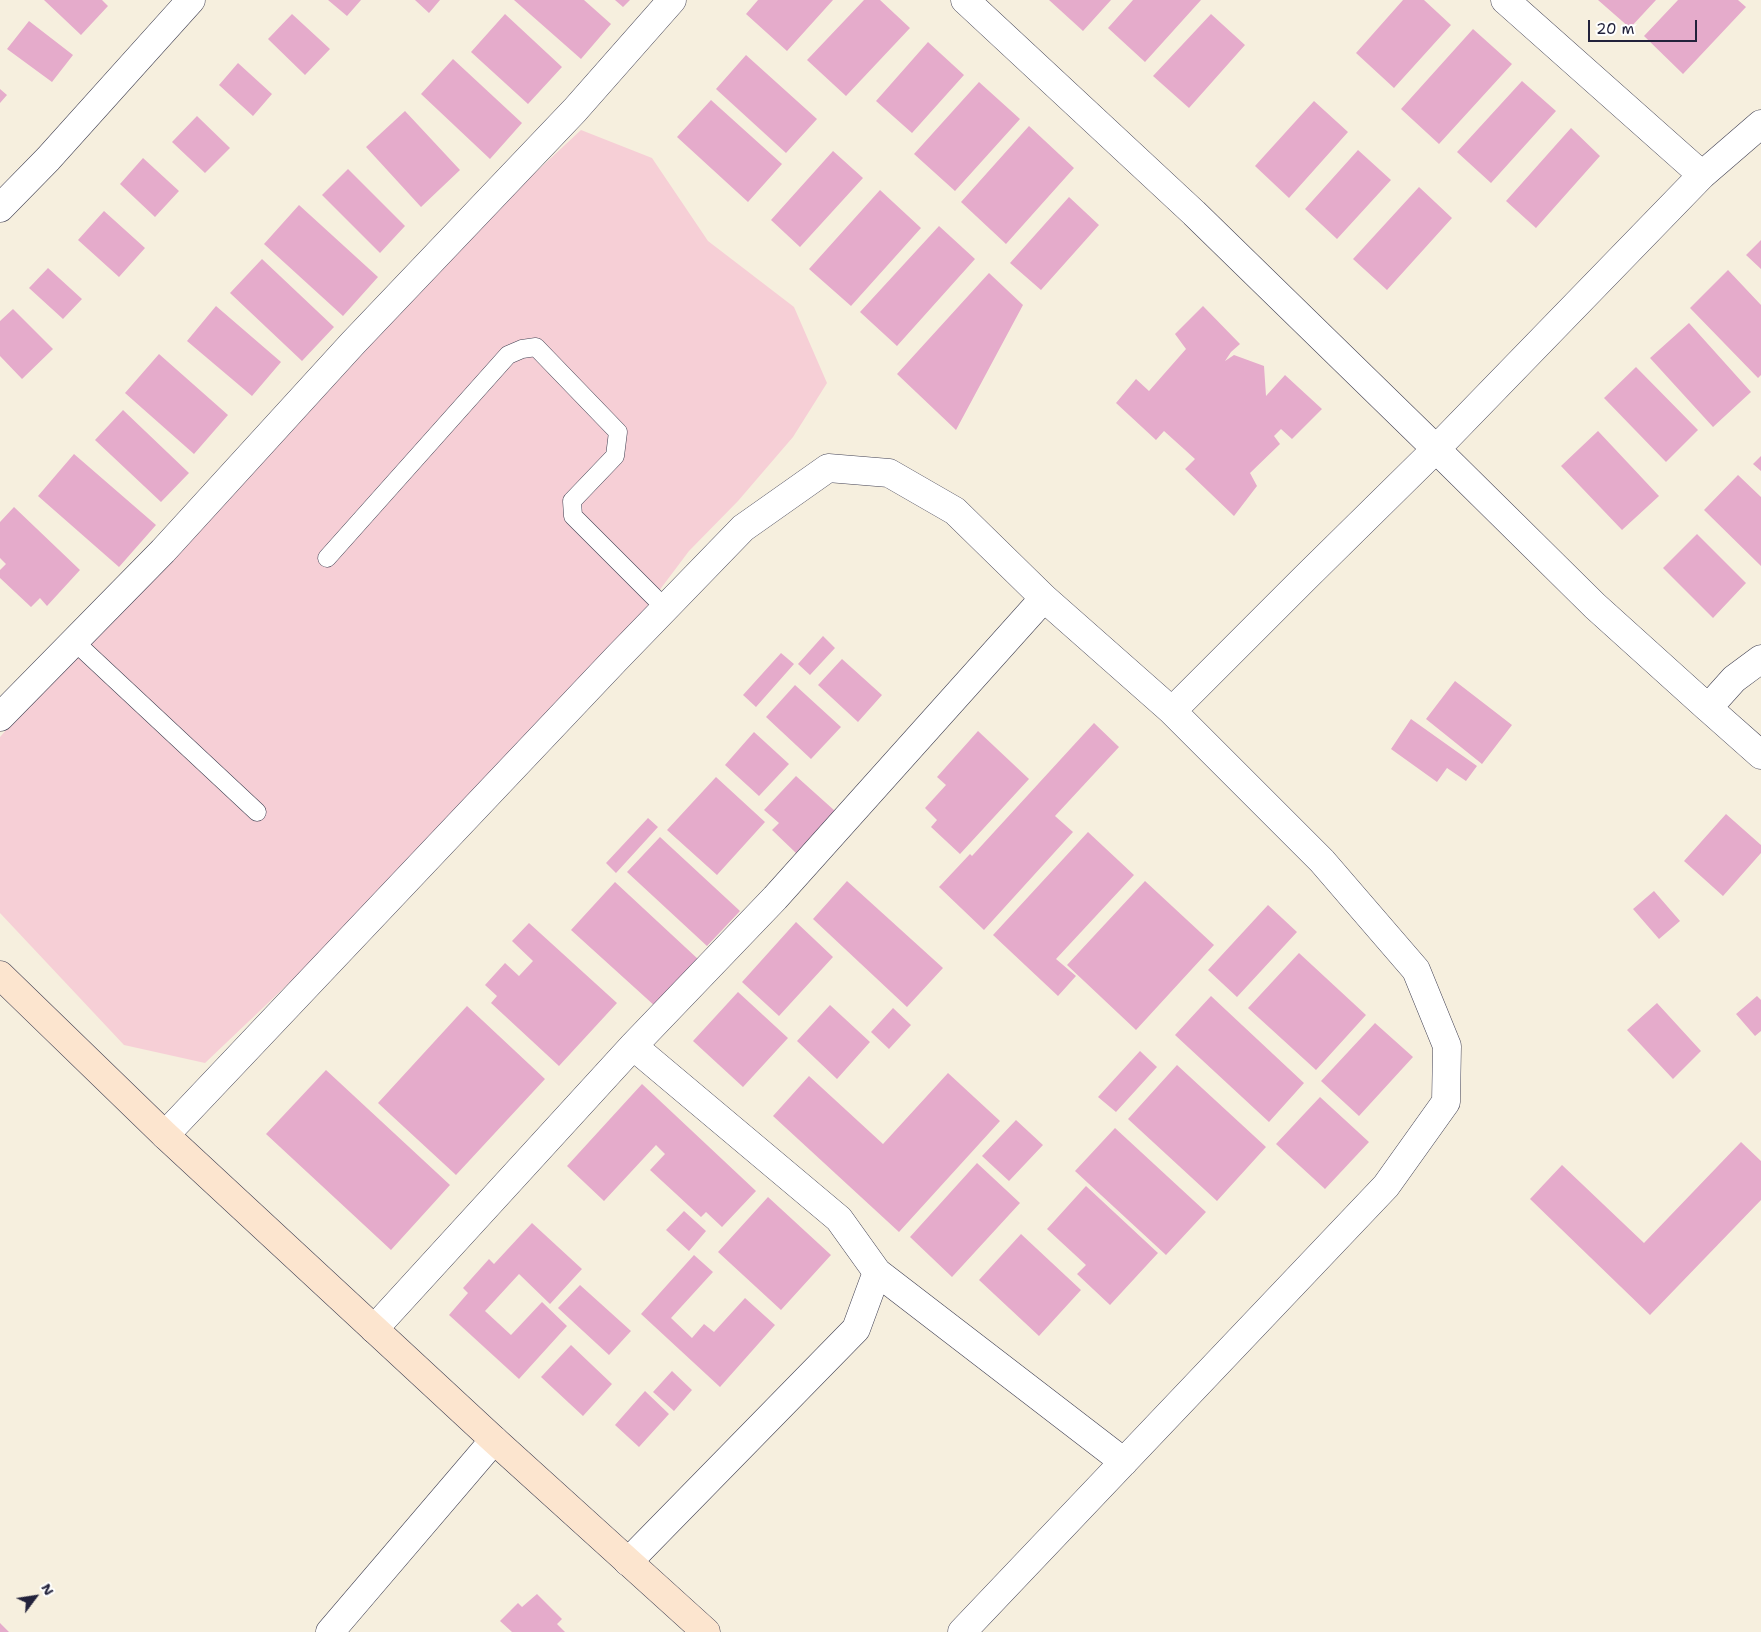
<!DOCTYPE html>
<html>
<head>
<meta charset="utf-8">
<style>
  body { margin:0 }
  #map { position:relative; width:1761px; height:1632px; overflow:hidden; background:#f6efde; font-family:"Shantell Sans",sans-serif }
  canvas { display:block }
  .north { position:absolute; left:10px; top:1572px; width:50px; height:50px; -webkit-text-stroke:4px #fff; paint-order:stroke; rotate:59deg; font-size:14px; font-weight:700; line-height:20px; text-align:center; color:#22223b }
  .north::after { content:''; display:block; margin:auto; width:18px; height:22px; background:#22223b; clip-path:polygon(50% 0,100% 100%,50% 72%,0 100%) }
  .scale { position:absolute; left:1588px; top:20px; width:109px; height:22px; box-sizing:border-box; border:2px solid #22223b; border-top:0; padding-left:6px; font-size:15px; line-height:18px; white-space:nowrap; color:#22223b; -webkit-text-stroke:4px #fff; paint-order:stroke }
</style>
</head>
<body>
<div id="map">
<canvas width="1761" height="1632"></canvas>
<div class="north">N</div>
<div class="scale">20 m</div>
</div>
<script>
const c = document.querySelector('canvas').getContext('2d');
c.lineJoin = 'round';
function paint(path, color) {
  c.fillStyle = color;
  c.fill(path, 'evenodd');
}
function toPath(rows) {
  const path = new Path2D();
  for (const r of rows) {
    path.moveTo(r[0], r[1]);
    for (let i = 2; i < r.length; i += 2) path.lineTo(r[i], r[i + 1]);
  }
  return path;
}
function stroke(path, color, width, dash) {
  c.strokeStyle = color;
  c.lineWidth = width;
  c.lineCap = dash ? 'butt' : 'round';
  c.setLineDash(dash || []);
  c.stroke(path);
}
paint(toPath([
  [581,130,652,158,708,241,794,307,827,383,793,437,738,501,689,551,628,632,331,943,205,1063,124,1045,0,913,0,737,79,646,479,225]
]), '#f6cfd6');
paint(toPath([
  [44,0,102,0,108,6,81,35],
  [328,0,361,0,347,16],
  [415,0,440,0,429,13],
  [514,0,584,0,611,24,581,59],
  [615,0,630,0,623,7],
  [758,0,833,0,787,51,746,14],
  [864,0,880,0,910,28,846,96,807,60],
  [1049,0,1111,0,1083,31],
  [1133,0,1201,0,1145,62,1108,28],
  [1403,0,1424,0,1451,25,1394,88,1356,53],
  [1598,0,1656,0,1630,28],
  [1678,0,1738,0,1746,7,1683,74,1644,36],
  [292,14,330,49,305,75,268,39],
  [505,14,562,67,528,104,471,52],
  [1211,14,1245,45,1189,108,1153,76],
  [29,21,73,55,52,82,7,49],
  [1473,29,1512,64,1439,144,1401,109],
  [928,42,964,75,912,133,876,101],
  [746,55,817,119,786,153,716,89],
  [453,59,522,123,490,159,421,94],
  [238,63,272,94,253,116,219,85],
  [1522,81,1556,111,1491,183,1457,152],
  [979,82,1020,119,955,191,914,154],
  [0,89,7,95,0,103],
  [711,100,782,164,748,202,677,137],
  [1314,101,1348,132,1289,198,1255,166],
  [405,111,460,170,421,207,366,147],
  [197,116,230,148,205,173,172,142],
  [1029,126,1074,168,1006,244,961,202],
  [1571,128,1600,156,1536,228,1506,201],
  [1358,150,1391,180,1337,239,1305,209],
  [833,151,863,178,800,247,771,220],
  [143,158,179,191,155,217,120,184],
  [348,169,405,226,380,253,322,195],
  [1419,187,1452,218,1387,290,1353,259],
  [880,190,921,228,851,306,809,269],
  [1069,197,1099,225,1041,290,1010,263],
  [299,205,378,277,343,316,264,244],
  [104,211,145,248,119,277,78,240],
  [939,226,975,259,897,346,860,312],
  [1761,240,1761,269,1746,255],
  [262,259,334,327,302,361,230,293],
  [48,268,82,299,63,319,29,288],
  [1728,270,1761,305,1761,375,1758,378,1690,308],
  [989,273,1023,305,956,430,897,374],
  [216,306,281,362,252,396,187,341],
  [1203,306,1240,344,1231,352,1225,361,1234,355,1264,366,1266,396,1285,375,1322,409,1292,439,1281,429,1274,436,1280,444,1250,473,1257,486,1234,516,1185,469,1195,459,1164,431,1156,440,1116,403,1136,379,1149,391,1186,349,1175,334],
  [13,309,53,349,22,379,0,356,0,321],
  [1689,323,1751,392,1713,427,1650,358],
  [159,354,228,415,194,454,125,393],
  [1636,367,1698,430,1666,462,1604,398],
  [123,410,189,473,161,502,95,440],
  [1598,431,1659,496,1622,530,1561,466],
  [74,454,156,525,119,567,38,496],
  [1761,456,1761,471,1753,464],
  [1738,475,1761,497,1761,566,1704,510],
  [14,507,80,570,47,606,40,598,31,607,0,578,0,570,6,564,0,558,0,522],
  [1697,534,1746,583,1713,618,1663,568],
  [823,636,835,648,810,675,798,664],
  [781,653,794,664,756,707,743,695],
  [842,659,882,695,858,722,818,685],
  [1455,681,1512,725,1482,764,1426,719],
  [795,685,841,727,811,759,766,717],
  [1411,719,1477,766,1466,781,1447,768,1437,782,1391,749],
  [1094,723,1119,747,1055,816,1073,832,984,930,939,887,970,854,972,856],
  [978,731,1029,779,960,854,931,827,937,820,925,808,946,785,937,777],
  [754,732,789,764,759,796,725,765],
  [796,776,835,811,796,853,772,830,779,823,764,810],
  [716,777,765,822,717,875,667,830],
  [1726,814,1761,845,1761,853,1723,896,1684,861],
  [648,818,658,827,616,873,606,863],
  [1088,832,1134,875,1056,959,1076,976,1058,996,993,935],
  [660,837,740,911,707,946,627,872],
  [847,881,943,968,907,1007,813,919],
  [1145,881,1214,945,1136,1030,1067,965],
  [615,882,699,960,656,1007,571,930],
  [1654,891,1680,921,1659,939,1633,909],
  [1268,905,1297,932,1237,997,1208,970],
  [796,922,833,957,779,1016,742,982],
  [529,923,617,1003,559,1066,491,1003,497,996,485,985,505,963,519,976,533,961,512,941],
  [1299,953,1366,1015,1316,1070,1248,1008],
  [738,992,788,1038,743,1087,693,1041],
  [1211,996,1304,1083,1269,1122,1175,1035],
  [1757,996,1761,1000,1761,1031,1755,1036,1736,1014],
  [1657,1003,1701,1051,1673,1079,1627,1030],
  [830,1005,870,1042,837,1079,797,1041],
  [467,1006,545,1079,456,1175,378,1103],
  [893,1008,911,1025,889,1049,871,1032],
  [1375,1023,1413,1057,1359,1116,1321,1081],
  [1140,1051,1157,1067,1116,1112,1098,1097],
  [1177,1065,1266,1147,1217,1201,1128,1119],
  [326,1070,450,1185,391,1250,266,1134],
  [948,1073,1000,1121,899,1232,773,1116,809,1076,883,1144],
  [642,1084,756,1191,722,1227,706,1212,701,1217,650,1170,665,1154,656,1145,604,1201,567,1166],
  [1320,1097,1369,1142,1325,1189,1276,1144],
  [1016,1120,1043,1145,1009,1181,982,1156],
  [1115,1128,1206,1212,1166,1255,1075,1171],
  [1741,1142,1761,1161,1761,1200,1650,1315,1530,1199,1562,1165,1644,1243],
  [977,1163,1020,1203,952,1277,910,1237],
  [1086,1186,1158,1253,1110,1305,1077,1274,1086,1265,1047,1229],
  [768,1197,831,1255,781,1310,718,1252],
  [684,1211,706,1231,689,1251,666,1230],
  [532,1223,582,1269,550,1304,519,1274,485,1311,511,1335,542,1302,567,1326,519,1379,449,1315,468,1293,463,1288,489,1259,494,1264],
  [1021,1234,1081,1290,1039,1336,979,1280],
  [694,1255,713,1272,671,1318,692,1338,704,1324,714,1332,745,1298,775,1325,720,1387,641,1314],
  [580,1285,631,1331,609,1355,558,1308],
  [571,1345,612,1384,583,1416,541,1377],
  [672,1371,692,1390,674,1411,653,1392],
  [645,1391,669,1414,639,1447,615,1425],
  [537,1594,562,1619,557,1624,565,1632,512,1632,500,1621,518,1603,522,1607],
  [0,1623,9,1632,0,1632]
]), '#e5abcb');
const lane = toPath([
  [327,558,508,355,522,349,536,347,618,432,615,456,572,501,573,516,665,608],
  [74,641,257,812]
]);
const street = toPath([
  [965,0,1194,213,1436,449,1595,606,1708,708,1734,679,1761,659],
  [1505,0,1702,175],
  [0,208,48,159,191,0],
  [1708,708,1761,755],
  [1172,711,1305,578,1436,449,1702,175,1761,124],
  [0,717,163,551,353,343,575,110,672,0],
  [165,1135,616,659,743,528,828,468,889,473,955,511,1044,598,1172,711,1322,861,1416,970,1447,1046,1446,1102,1386,1186,962,1632],
  [877,1272,1124,1462],
  [374,1329,633,1046,775,898,1044,598],
  [628,1562,856,1329,877,1272,839,1219,633,1046],
  [330,1632,494,1440]
]);
const secondary = toPath([
  [0,975,165,1135,494,1440,706,1632]
]);
stroke(lane, '#424153', 19);
stroke(street, '#424153', 29);
stroke(secondary, '#424153', 29);
stroke(lane, '#fff', 18);
stroke(street, '#fff', 28);
stroke(secondary, '#fce5cf', 28);
</script>
</body>
</html>
